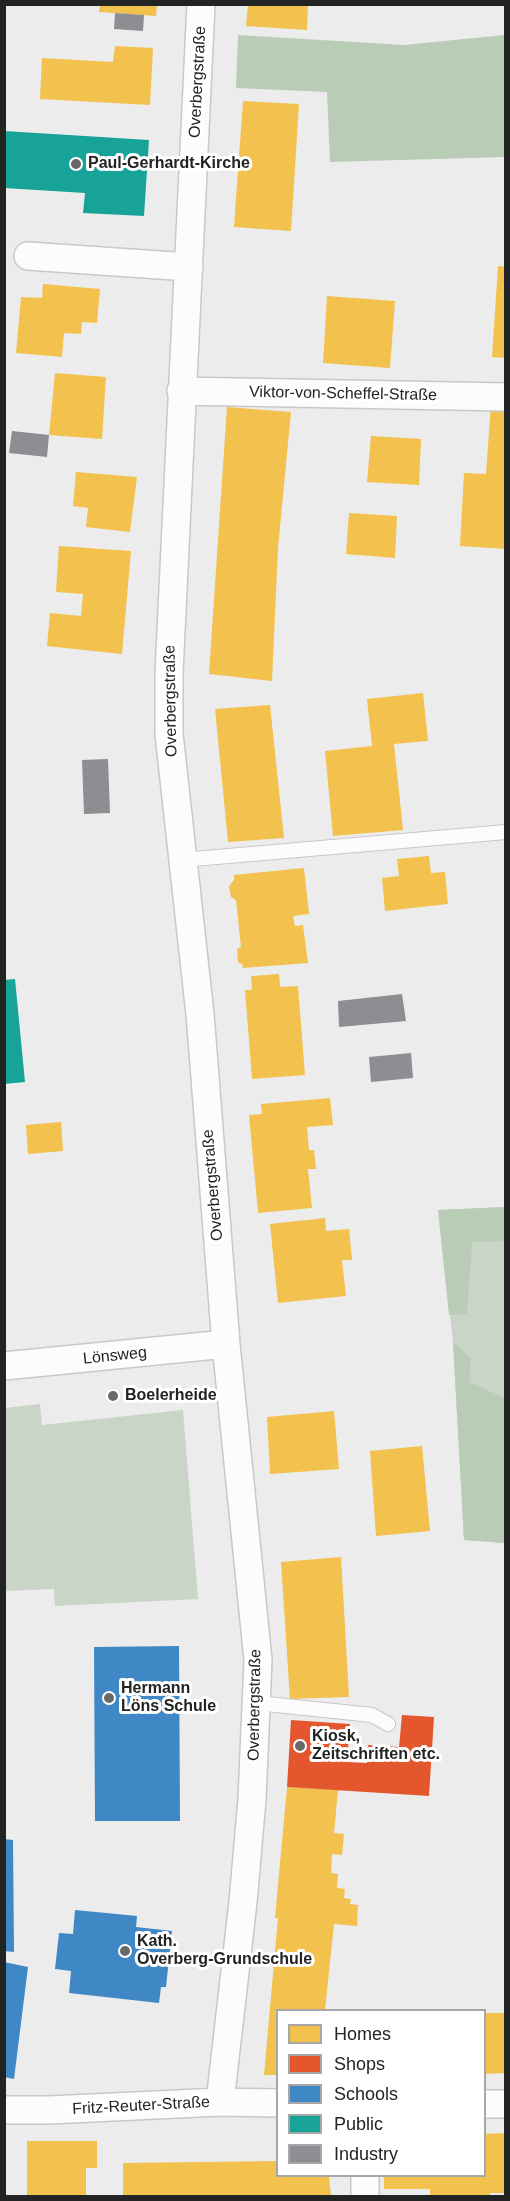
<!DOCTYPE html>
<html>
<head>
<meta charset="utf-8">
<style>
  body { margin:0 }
  #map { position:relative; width:510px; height:2201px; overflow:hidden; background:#ececec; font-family:Arial,sans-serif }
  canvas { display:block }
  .frame { position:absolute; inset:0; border:6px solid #222323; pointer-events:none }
  .legend { position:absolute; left:276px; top:2009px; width:210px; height:168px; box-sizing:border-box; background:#fff; border:2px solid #a7a7a7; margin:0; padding:8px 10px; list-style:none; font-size:18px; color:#222323 }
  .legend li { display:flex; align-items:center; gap:12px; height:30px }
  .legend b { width:30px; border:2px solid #a7a7a7 }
</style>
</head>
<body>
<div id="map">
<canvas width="510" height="2201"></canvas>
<div class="frame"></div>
<ul class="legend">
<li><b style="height:16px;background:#f2c14e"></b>Homes</li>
<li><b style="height:16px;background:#e4572e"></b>Shops</li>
<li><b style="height:16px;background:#3f88c5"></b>Schools</li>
<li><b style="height:16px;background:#17a398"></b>Public</li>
<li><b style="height:16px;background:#8d8d92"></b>Industry</li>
</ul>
</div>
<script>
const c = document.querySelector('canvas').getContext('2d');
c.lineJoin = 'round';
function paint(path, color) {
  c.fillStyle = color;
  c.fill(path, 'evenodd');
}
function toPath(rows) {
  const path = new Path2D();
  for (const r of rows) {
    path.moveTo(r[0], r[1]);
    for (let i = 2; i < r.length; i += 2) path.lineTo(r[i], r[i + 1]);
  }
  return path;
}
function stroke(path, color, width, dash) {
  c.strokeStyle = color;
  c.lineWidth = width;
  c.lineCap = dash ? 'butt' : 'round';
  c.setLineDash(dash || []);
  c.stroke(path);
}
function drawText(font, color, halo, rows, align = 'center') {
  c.font = font + ' Arial,sans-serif';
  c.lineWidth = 6;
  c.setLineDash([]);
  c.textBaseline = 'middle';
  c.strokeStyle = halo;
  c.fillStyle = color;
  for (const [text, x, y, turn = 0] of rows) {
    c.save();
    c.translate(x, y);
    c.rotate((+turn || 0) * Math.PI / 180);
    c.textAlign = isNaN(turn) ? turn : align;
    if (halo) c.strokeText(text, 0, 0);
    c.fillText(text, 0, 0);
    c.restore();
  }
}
paint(toPath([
  [505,1207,505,1543,464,1540,453,1342,438,1210],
  [40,1404,42,1425,183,1410,198,1599,55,1606,54,1589,5,1591,5,1408]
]), '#c9d5c7');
paint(toPath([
  [238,35,404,45,505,35,505,157,330,162,327,92,236,88],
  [505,1207,505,1241,472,1242,467,1314,449,1315,438,1210],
  [453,1342,471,1358,469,1382,505,1398,505,1543,464,1540]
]), '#b9ccb6');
paint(toPath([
  [100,4,157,4,156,16,99,12],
  [248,4,308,4,307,30,246,26],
  [115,46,153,48,150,105,40,99,42,58,113,62],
  [243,101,299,104,291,231,234,227],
  [498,266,506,267,506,358,492,357],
  [43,284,100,289,97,323,82,322,81,334,64,333,62,357,16,353,21,297,42,298],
  [327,296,395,301,390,368,323,363],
  [55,373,106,377,102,439,49,435],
  [491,404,506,404,506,549,460,546,464,473,486,474],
  [227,407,291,412,278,548,272,681,209,674],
  [371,436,421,439,419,485,367,482],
  [76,472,137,477,130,532,86,527,88,508,73,506],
  [349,513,397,516,395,558,346,554],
  [59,546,131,551,122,654,47,646,50,613,81,616,83,594,56,592],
  [423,693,428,741,394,744,403,830,333,836,325,751,372,746,367,699],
  [270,705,284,838,228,842,215,709],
  [429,856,431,873,445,872,448,904,385,911,382,878,399,876,397,859],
  [304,868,309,914,293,916,295,926,303,925,308,963,243,968,242,964,238,962,237,949,241,947,236,900,231,897,229,886,234,880,234,875],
  [279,974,280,987,298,986,305,1075,252,1079,245,990,252,990,251,976],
  [330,1098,333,1125,307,1127,309,1150,314,1150,316,1169,308,1169,312,1208,258,1213,249,1115,262,1114,261,1104],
  [61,1122,63,1151,28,1154,26,1125],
  [325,1218,326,1231,349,1229,352,1260,342,1260,346,1296,278,1303,270,1224],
  [334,1411,339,1469,270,1474,267,1417],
  [422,1446,430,1531,376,1536,370,1451],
  [341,1557,349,1697,290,1699,281,1562],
  [287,1787,338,1790,334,1833,344,1834,342,1855,332,1854,331,1873,338,1874,337,1888,345,1889,344,1898,351,1899,350,1904,358,1905,357,1926,334,1924,325,2010,278,2010,278,2075,264,2075,278,1918,275,1918],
  [484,2013,506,2013,506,2073,484,2074],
  [506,2133,506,2193,490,2193,490,2196,430,2196,430,2189,384,2189,384,2176,484,2176,484,2134],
  [27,2141,97,2141,97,2168,86,2168,86,2196,27,2196],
  [278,2161,278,2176,329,2176,331,2196,123,2196,123,2163]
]), '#f2c14e');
paint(toPath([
  [402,1715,434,1717,429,1796,287,1787,291,1720,350,1724,347,1762,367,1763,368,1745,399,1747]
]), '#e4572e');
paint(toPath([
  [179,1646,180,1821,95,1821,94,1647],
  [4,1839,13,1840,14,1952,4,1951],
  [75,1910,137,1916,136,1927,172,1931,166,1987,161,1987,159,2003,69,1993,71,1971,55,1969,59,1933,73,1934],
  [4,1962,28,1967,14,2079,4,2077]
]), '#3f88c5');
paint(toPath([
  [4,131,149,140,144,216,83,213,85,193,4,188],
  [15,979,25,1082,4,1084,4,980]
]), '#17a398');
paint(toPath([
  [115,13,144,15,143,31,114,29],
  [12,431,49,435,47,457,9,453],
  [108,759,110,813,84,814,82,760],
  [402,994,406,1021,339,1027,338,1001],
  [411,1053,413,1078,371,1082,369,1057]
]), '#8d8d92');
const lane = toPath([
  [182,860,506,832],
  [257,1703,372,1715,388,1724]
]);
const street = toPath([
  [201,4,169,673,169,734,200,1014,226,1344,258,1660,252,1799,243,1902,220,2102],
  [28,256,189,267],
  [181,391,506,397],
  [4,1366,226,1344],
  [484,2104,506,2104],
  [4,2110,49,2110,220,2102,278,2103],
  [365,2196,365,2176]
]);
stroke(lane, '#c8c8c8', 16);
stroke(street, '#c8c8c8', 30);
stroke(lane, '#fcfcfc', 14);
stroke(street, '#fcfcfc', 27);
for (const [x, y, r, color] of [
  [76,164,6,"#696969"],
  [113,1396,6,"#696969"],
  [109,1698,6,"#696969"],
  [300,1746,6,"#696969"],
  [125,1951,6,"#696969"]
]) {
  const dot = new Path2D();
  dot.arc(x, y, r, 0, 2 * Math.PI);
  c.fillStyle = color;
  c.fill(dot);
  stroke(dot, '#fff', 2);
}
drawText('16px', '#222323', '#fff', [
  ["Overbergstraße",198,82,-87],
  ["Viktor-von-Scheffel-Straße",343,394,1],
  ["Overbergstraße",171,701,-91],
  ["Overbergstraße",213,1185,-95],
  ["Lönsweg",115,1356,-6],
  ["Overbergstraße",255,1705,-89],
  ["Fritz-Reuter-Straße",141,2106,-3]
]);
drawText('bold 16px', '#222323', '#fff', [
  ["Paul-Gerhardt-Kirche",88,164],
  ["Boelerheide",125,1396],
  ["Hermann",121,1689],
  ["Löns Schule",121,1707],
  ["Kiosk,",312,1737],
  ["Zeitschriften etc.",312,1755],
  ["Kath.",137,1942],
  ["Overberg-Grundschule",137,1960]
], 'left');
</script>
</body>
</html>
